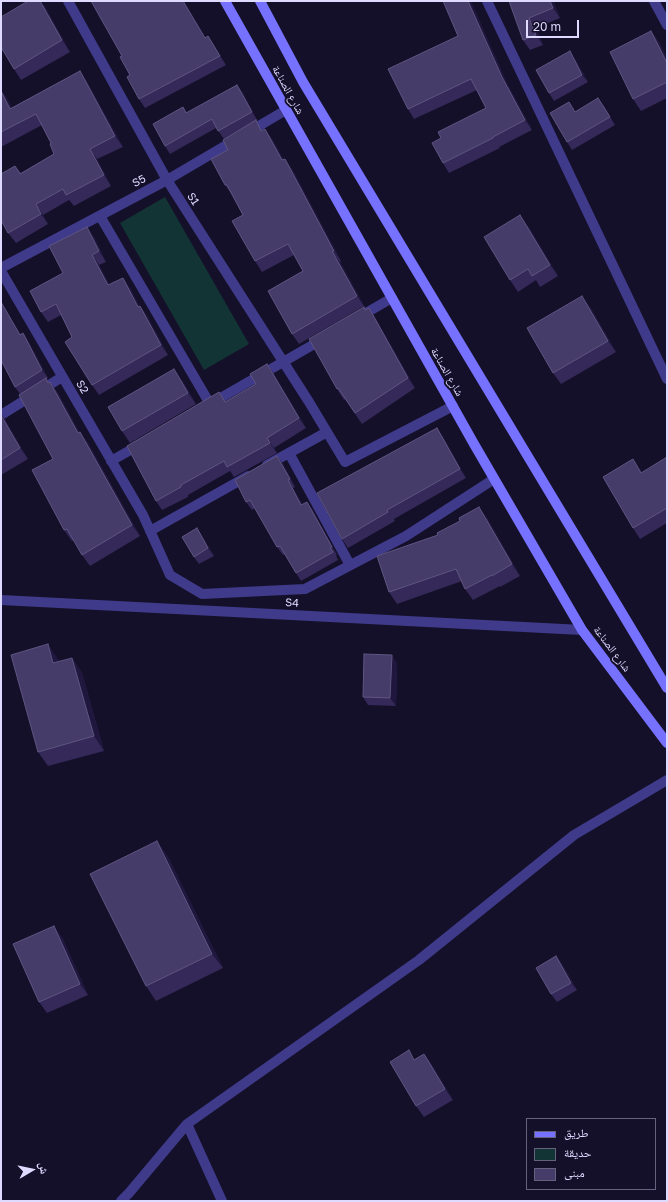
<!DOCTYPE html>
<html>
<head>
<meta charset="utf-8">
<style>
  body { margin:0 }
  #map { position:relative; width:668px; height:1202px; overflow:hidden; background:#15102a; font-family:"Golos Text","Noto Naskh Arabic",sans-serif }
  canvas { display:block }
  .frame { position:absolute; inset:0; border:2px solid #dfdaff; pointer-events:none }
  .legend { position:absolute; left:526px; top:1118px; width:130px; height:72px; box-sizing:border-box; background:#15102a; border:1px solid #66617f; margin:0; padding:5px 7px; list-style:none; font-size:12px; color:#dfdaff }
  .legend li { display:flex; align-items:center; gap:8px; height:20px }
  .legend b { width:20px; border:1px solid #66617f }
  .north { position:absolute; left:12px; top:1150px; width:40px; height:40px; -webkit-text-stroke:3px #15102a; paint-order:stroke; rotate:81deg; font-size:11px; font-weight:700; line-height:16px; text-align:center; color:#dfdaff }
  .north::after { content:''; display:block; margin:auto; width:14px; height:18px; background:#dfdaff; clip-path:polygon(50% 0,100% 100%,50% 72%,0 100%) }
  .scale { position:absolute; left:526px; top:20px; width:53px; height:18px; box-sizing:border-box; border:2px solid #dfdaff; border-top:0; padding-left:5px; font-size:12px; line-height:14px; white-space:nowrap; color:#dfdaff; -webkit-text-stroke:3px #15102a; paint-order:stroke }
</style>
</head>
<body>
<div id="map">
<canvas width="668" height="1202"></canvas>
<div class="frame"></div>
<ul class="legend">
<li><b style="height:5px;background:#7771ff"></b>طريق</li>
<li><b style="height:11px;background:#133434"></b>حديقة</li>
<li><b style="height:11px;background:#463c6a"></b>مبنى</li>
</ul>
<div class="north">ش</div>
<div class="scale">20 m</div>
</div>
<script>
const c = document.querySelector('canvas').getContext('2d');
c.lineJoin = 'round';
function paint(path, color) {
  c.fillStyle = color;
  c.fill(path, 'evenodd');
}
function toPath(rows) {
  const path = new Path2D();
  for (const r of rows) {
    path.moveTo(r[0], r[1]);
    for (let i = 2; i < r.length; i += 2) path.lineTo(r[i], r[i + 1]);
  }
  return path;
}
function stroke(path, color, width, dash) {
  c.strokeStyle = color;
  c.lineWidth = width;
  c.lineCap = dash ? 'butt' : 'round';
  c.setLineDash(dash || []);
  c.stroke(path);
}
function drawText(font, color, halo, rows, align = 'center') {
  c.font = font + ' "Golos Text","Noto Naskh Arabic",sans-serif';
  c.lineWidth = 4;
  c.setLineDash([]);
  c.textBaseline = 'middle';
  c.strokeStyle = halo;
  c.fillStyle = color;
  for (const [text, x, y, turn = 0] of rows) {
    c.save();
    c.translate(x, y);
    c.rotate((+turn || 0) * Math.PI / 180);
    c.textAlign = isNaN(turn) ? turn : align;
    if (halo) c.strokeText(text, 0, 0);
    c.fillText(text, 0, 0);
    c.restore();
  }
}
paint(toPath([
  [165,197,249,344,204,370,120,223]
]), '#133434');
stroke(toPath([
  [68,1,167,180,309,402,345,462,453,406],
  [487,1,667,379],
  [654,1,667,25],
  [100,216,210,404],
  [1,268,167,180,286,110],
  [1,271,143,515,170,575,202,594,305,589,406,536,494,479],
  [359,317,392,298],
  [210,404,323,339],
  [1,415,62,377],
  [289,453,350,565],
  [111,461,141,444],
  [267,465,327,432],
  [150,531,248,476],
  [1,600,582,630],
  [187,1124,222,1201],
  [121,1201,129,1193,187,1124,419,960,574,835,667,780]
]), '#3f3b8a', 10);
stroke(toPath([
  [225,1,474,444,582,630,667,743],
  [260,1,303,82,667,688]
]), '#7771ff', 10);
paint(toPath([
  [28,1,40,1,45,7,70,52,21,80,14,69],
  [509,1,553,1,560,18,536,28,543,45,530,50,523,40],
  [651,31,659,42,667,59,667,98,641,111,633,99],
  [208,36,226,65,145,108,139,99,130,75,122,56,205,38],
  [458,36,509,87,532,130,499,147,500,148,449,173,443,163,441,138,486,108,477,90,414,119,408,109],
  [575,59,588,82,554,101,549,93],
  [80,71,87,82,123,147,97,159,111,186,74,206,69,200,43,215,48,224,16,243,8,233,15,166,21,173,54,154,51,143,42,125,1,147,1,90,6,97,12,108],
  [237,85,243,93,257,120,224,139,216,128,170,154,165,146,183,107,187,113],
  [604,106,615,125,572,150,567,142,575,112],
  [263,130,272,139,283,159,292,169,341,261,340,262,364,306,299,344,292,334,303,271,294,255,262,272,255,261,243,215,232,195,225,185],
  [528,226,558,276,540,287,536,280,518,292,510,280],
  [94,237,106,262,99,265,109,285,130,288,139,306,140,306,147,316,168,355,99,395,92,385,72,337,61,315,48,322,41,312,63,273],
  [1,301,20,334,23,333,28,341,48,378,46,379,58,393,79,432,88,443,140,536,90,566,82,555,74,540,72,541,64,530,53,459,20,394,15,387,1,360],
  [364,307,366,310,369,308,376,319,415,388,362,424,345,399,344,400,337,389],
  [590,307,616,352,561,384,553,373],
  [267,364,274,374,306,428,274,448,277,453,234,477,230,471,188,495,188,497,162,510,156,501,219,392,225,402,256,384],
  [182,380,196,404,130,443,122,431],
  [1,414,5,420,28,459,1,475],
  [437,428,443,437,466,478,394,519,395,521,348,548,342,539],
  [667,457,667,523,640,539,633,528,633,459,642,473],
  [283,464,295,487,293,488,302,504,312,509,337,555,336,555,338,560,301,581,296,573,285,554,283,555,277,547,255,508,252,510,246,502],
  [487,518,520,576,500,587,500,586,473,600,465,589,462,581,397,604,389,592],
  [197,528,202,536,214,556,199,564,194,557],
  [72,658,82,673,104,751,48,766,38,752,58,659,59,662],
  [397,663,396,706,368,705,363,697],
  [167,855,223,968,156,1001,146,986],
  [62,937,88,995,47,1013,39,1002],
  [556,956,562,964,577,990,557,1002,551,994],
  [424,1054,432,1065,453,1100,424,1117,416,1106,415,1059]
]), '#342958');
paint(toPath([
  [40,1,45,7,70,52,62,40],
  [183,1,184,1,211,47,205,38],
  [468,1,471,1,509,87,532,130,525,120,502,77],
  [550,1,553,1,560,18,553,8],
  [529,18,536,28,543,45,536,35],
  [651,31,659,42,667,59,667,63],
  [208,36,214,45,226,65,220,56],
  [570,51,575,59,588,82,582,75],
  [80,71,87,82,123,147,115,136],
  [237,85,243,93,257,120,252,112],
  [1,90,6,97,18,119,10,109],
  [598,98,604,106,615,125,610,117],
  [265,129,272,139,290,170,282,160],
  [90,149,97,159,111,186,104,175],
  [285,159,292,169,341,261,334,251],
  [36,204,43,215,48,224,41,214],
  [520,215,528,226,558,276,550,265],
  [87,227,94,237,106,262,99,251],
  [332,251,340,262,364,306,357,296],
  [92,255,99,265,115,295,108,285],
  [123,278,130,288,145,317,138,307],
  [582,296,590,307,616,352,608,341],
  [1,301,25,342,20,335,1,302],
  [140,306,147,316,168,355,161,345],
  [369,308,376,319,415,388,408,378],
  [23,333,28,341,48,378,42,370],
  [267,364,274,374,306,428,299,418],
  [174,369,182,380,196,404,188,393],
  [50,382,58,393,86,445,78,433],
  [1,414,5,420,28,459,20,448,1,415],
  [437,428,443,437,466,478,460,469],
  [80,432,88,443,140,536,132,525],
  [267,438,274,448,277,453,270,443],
  [277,456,283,464,295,487,290,479],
  [633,459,641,470,649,484,641,473],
  [288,480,293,488,307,512,301,505],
  [307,502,312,509,337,555,332,547],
  [479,507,487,518,520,576,512,564],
  [197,528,202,536,214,556,208,548],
  [48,644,58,659,64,678,53,663],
  [392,655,397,663,396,706,390,698],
  [72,658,82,673,104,751,94,736],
  [157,841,167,855,223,968,212,954],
  [54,926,62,937,88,995,80,984],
  [556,956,562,964,577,990,571,983],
  [424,1054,432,1065,453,1100,445,1089]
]), '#20173e');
const building = toPath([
  [28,1,40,1,62,40,14,69,1,47,1,17,28,1],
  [91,1,183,1,205,38,208,36,220,56,139,99,127,77,130,75,120,57,122,56,91,1],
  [443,1,468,1,502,77,525,120,493,137,493,138,443,163,432,143,441,138,438,132,486,108,471,79,408,109,388,69,458,36,443,1],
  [509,1,550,1,553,8,529,18,536,35,523,40,509,1],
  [651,31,667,63,667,82,633,99,610,52,651,31],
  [570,51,582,75,549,93,536,70,570,51],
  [80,71,115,136,90,149,104,175,66,195,63,189,36,204,41,214,8,233,1,220,1,174,15,166,20,174,54,154,50,144,51,143,36,114,1,132,1,91,10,109,80,71],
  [237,85,252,112,218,131,212,119,165,146,153,124,183,107,186,113,237,85],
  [598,98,610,117,567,142,550,113,569,102,575,112,598,98],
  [256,120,261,131,265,129,282,160,285,159,334,251,332,251,357,296,292,334,268,291,303,271,288,244,255,261,232,221,243,215,227,185,225,185,211,159,228,150,223,140,256,120],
  [520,215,550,265,532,276,528,269,510,280,484,237,520,215],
  [87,227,99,251,92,255,108,285,123,278,138,307,140,306,161,345,92,385,65,342,72,337,56,304,41,312,30,291,63,273,49,246,87,227],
  [582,296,608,341,553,373,527,328,582,296],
  [1,302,20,335,23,333,42,370,15,387,1,360,1,302],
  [364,307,365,310,369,308,408,378,355,413,338,388,337,389,309,339,364,307],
  [267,364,299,418,267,438,270,443,227,467,224,461,181,485,181,487,156,501,127,446,219,392,225,402,256,384,250,374,267,364],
  [174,369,188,393,122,431,108,407,174,369],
  [46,378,48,383,50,382,78,433,80,432,132,525,82,555,67,529,64,530,32,470,53,459,19,395,46,378],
  [1,415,20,448,1,460,1,415],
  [437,428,460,469,387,510,388,512,342,539,317,493,437,428],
  [277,456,290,479,288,480,301,505,307,502,332,547,330,548,333,552,296,573,280,546,277,547,250,500,246,502,235,480,277,456],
  [667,457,667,508,633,528,603,477,633,459,641,473,667,457],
  [479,507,512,564,492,576,492,575,465,589,456,569,389,592,377,556,438,535,437,533,460,521,459,518,479,507],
  [197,528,208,548,194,557,182,537,197,528],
  [48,644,53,663,72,658,94,736,38,752,11,655,48,644],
  [364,654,392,655,390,698,363,697,364,654],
  [157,841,212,954,146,986,90,874,157,841],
  [54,926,80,984,39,1002,13,944,54,926],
  [556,956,571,983,551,994,536,968,556,956],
  [409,1050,414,1060,424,1054,445,1089,416,1106,390,1062,409,1050]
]);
paint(building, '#463c6a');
stroke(building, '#5e5581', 1);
drawText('11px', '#dfdaff', '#15102a', [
  ["شارع الصناعة",288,90,61],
  ["S5",139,181,-28],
  ["S1",193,199,57],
  ["شارع الصناعة",447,372,60],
  ["S2",82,387,60],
  ["S4",292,603,3],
  ["شارع الصناعة",612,649,53]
]);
</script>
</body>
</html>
